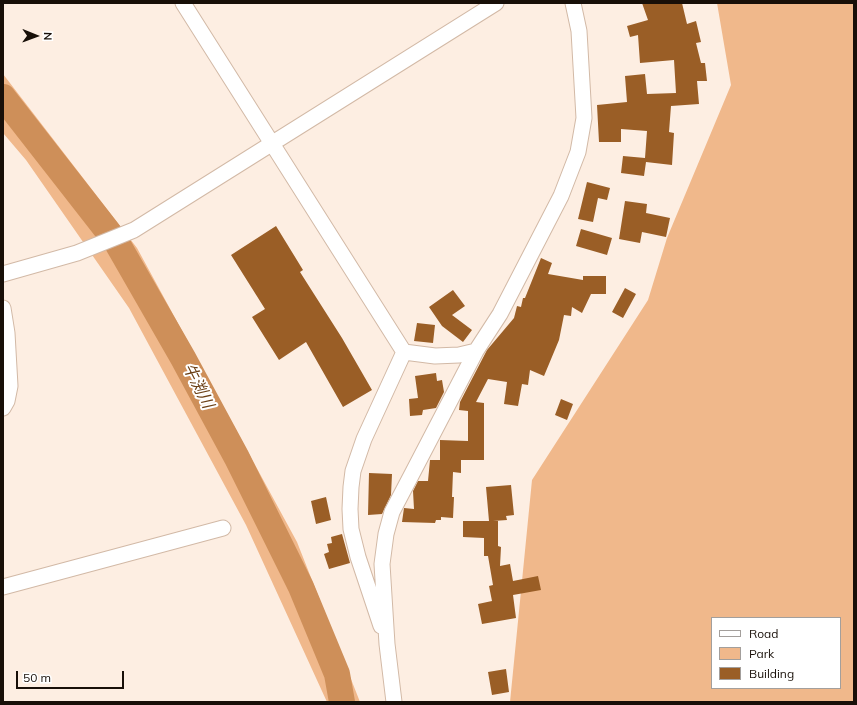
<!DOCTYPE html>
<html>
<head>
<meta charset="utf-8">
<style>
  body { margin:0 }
  #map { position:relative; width:857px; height:705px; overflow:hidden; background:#fdeee2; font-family:Mulish,sans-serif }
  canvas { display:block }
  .frame { position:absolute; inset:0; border:4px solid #180f08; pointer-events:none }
  .legend { position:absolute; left:711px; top:617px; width:130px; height:72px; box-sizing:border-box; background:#fff; border:1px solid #a39f9c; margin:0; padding:5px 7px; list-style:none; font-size:12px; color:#180f08 }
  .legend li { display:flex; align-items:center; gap:8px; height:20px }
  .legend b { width:20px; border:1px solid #a39f9c }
  .north { position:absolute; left:16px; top:16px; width:40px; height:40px; -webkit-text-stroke:3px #fff; paint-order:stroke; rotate:91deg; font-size:11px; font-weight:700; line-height:16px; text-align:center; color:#180f08 }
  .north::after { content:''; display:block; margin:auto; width:14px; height:18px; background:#180f08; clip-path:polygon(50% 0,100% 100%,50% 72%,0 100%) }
  .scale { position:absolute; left:16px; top:671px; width:108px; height:18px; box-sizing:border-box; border:2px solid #180f08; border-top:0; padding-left:5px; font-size:12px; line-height:14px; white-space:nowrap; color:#180f08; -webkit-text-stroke:3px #fff; paint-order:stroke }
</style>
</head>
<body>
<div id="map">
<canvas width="857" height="705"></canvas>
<div class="frame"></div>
<ul class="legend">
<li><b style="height:5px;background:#fff"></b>Road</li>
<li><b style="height:11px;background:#f0b88b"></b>Park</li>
<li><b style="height:11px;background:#9a5e26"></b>Building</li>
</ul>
<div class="north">N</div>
<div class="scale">50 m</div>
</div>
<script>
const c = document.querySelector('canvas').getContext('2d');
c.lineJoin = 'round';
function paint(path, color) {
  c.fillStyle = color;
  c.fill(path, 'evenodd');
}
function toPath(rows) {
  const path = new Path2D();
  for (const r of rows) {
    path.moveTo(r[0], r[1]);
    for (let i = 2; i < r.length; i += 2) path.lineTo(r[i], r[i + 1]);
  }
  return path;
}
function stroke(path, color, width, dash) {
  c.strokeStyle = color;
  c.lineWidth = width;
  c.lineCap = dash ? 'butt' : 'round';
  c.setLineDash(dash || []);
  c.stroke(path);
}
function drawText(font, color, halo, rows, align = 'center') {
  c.font = font + ' Mulish,"Noto Sans JP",sans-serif';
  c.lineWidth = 4;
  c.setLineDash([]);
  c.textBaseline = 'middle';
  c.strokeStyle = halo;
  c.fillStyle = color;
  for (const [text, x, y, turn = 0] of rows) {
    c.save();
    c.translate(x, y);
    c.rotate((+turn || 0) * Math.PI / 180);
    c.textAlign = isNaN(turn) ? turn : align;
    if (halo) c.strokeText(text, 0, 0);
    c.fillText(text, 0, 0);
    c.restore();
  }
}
paint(toPath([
  [717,3,854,3,854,702,510,702,532,480,648,300,667,238,731,85],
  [712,618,840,618,840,688,712,688],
  [3,74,137,248,297,542,360,702,327,702,246,525,129,308,26,160,3,133]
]), '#f0b88b');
stroke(toPath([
  [3,97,117,243,183,358,237,458,301,587,337,674,342,702]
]), '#ce8f59', 26);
paint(toPath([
  [642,3,682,3,687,24,696,21,701,42,696,43,701,63,705,63,707,81,697,81,699,104,671,106,669,132,674,133,672,165,646,162,644,176,621,173,623,156,645,158,647,131,621,129,621,142,599,142,597,105,627,102,625,76,645,74,647,94,676,93,674,60,640,63,638,35,630,37,627,26,648,20],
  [587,182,610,188,607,200,598,198,593,222,578,219],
  [625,201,647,204,646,213,670,218,666,237,642,232,640,243,619,239],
  [276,226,303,270,300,272,342,338,372,390,343,407,306,342,279,360,252,317,265,309,231,255],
  [581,229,612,238,607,255,576,246],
  [541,258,552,263,548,274,583,280,583,276,606,276,606,294,591,294,582,313,572,307,571,316,564,315,559,340,544,376,530,370,528,385,522,384,518,406,504,404,507,382,488,379,476,402,484,403,484,460,461,460,461,473,453,472,452,497,454,497,453,518,441,517,441,520,436,520,435,523,402,522,404,508,414,509,413,491,418,481,428,481,430,460,440,460,440,440,468,441,468,411,459,410,460,402,487,350,514,318,517,306,521,307,523,298,525,298],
  [625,288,636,294,623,318,612,312],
  [453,290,465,306,452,315,472,330,463,342,442,326,429,307],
  [417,323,435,325,433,343,414,341],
  [436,373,437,381,442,380,444,392,436,408,423,410,422,415,410,416,409,399,418,398,415,376],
  [561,399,573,404,567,420,555,415],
  [369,473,392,474,391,495,382,514,368,515],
  [511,485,514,515,506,516,507,520,493,521,498,521,498,546,501,547,500,566,510,564,513,581,538,576,541,590,513,595,516,618,482,624,478,604,492,601,489,586,493,585,488,556,484,556,484,538,463,537,463,521,489,521,486,487],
  [326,497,331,520,316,524,311,501],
  [342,534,350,563,329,569,324,554,329,552,327,544,332,543,331,537],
  [506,669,509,692,492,695,488,672]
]), '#9a5e26');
const street = toPath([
  [183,3,404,352],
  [3,274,77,253,134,230,496,3],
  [3,308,7,333,10,386,7,401,3,408],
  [404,352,435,356,459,355,476,351],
  [3,587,223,528],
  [381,626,358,557,351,529,350,509,351,487,353,471,364,439,404,352],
  [394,702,387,644,382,564,386,534,392,512,413,472,476,351,500,314,561,196,578,152,584,118,579,31,573,3]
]);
stroke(street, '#d2b9a6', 17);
stroke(street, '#fff', 15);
drawText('italic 16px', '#6b4017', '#fff', [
  ["牛渕川",198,386,63]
]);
</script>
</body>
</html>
